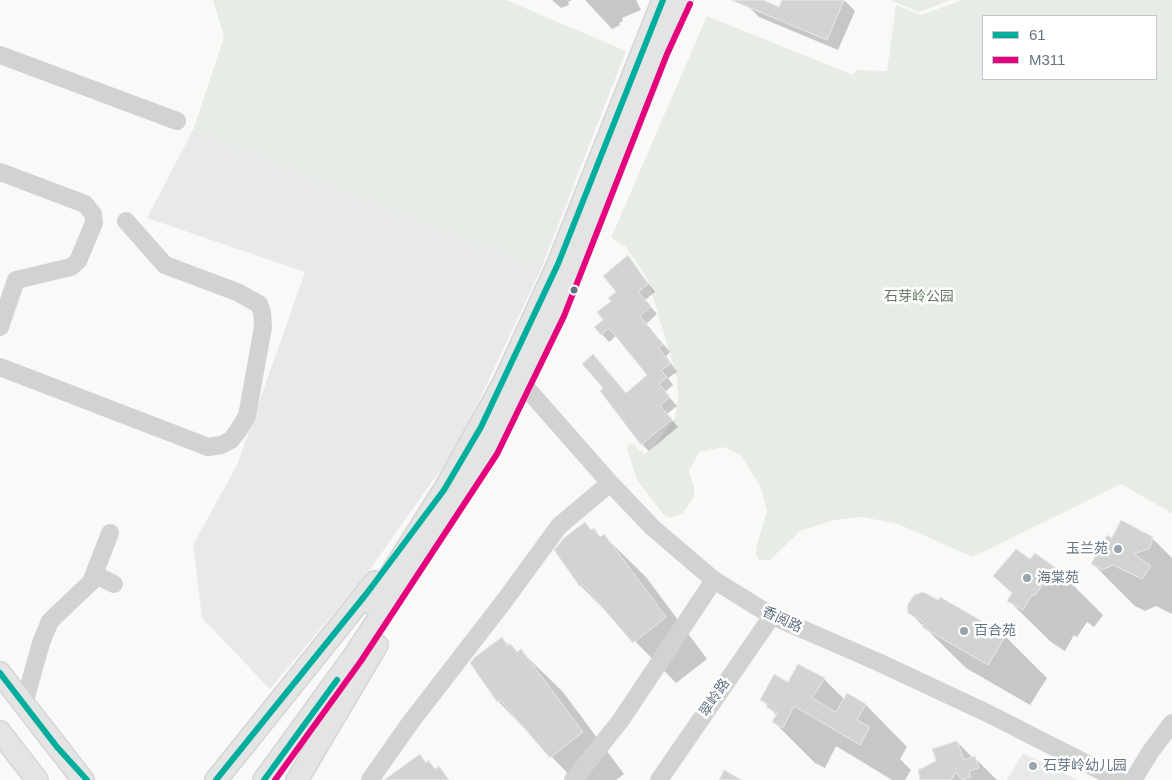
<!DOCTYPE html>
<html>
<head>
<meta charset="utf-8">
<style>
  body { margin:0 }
  #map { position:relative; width:1172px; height:780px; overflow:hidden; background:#f9f9f8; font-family:Arial,sans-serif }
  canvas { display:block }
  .legend { position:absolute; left:982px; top:15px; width:175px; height:65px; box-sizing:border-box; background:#fff; border:1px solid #c1c7cd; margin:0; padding:6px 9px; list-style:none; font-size:15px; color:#647483 }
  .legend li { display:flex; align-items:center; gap:10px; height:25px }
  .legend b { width:25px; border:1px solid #c1c7cd }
</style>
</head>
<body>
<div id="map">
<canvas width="1172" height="780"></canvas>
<ul class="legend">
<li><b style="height:6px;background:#01ad9c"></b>61</li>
<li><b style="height:6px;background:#e5007d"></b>M311</li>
</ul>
</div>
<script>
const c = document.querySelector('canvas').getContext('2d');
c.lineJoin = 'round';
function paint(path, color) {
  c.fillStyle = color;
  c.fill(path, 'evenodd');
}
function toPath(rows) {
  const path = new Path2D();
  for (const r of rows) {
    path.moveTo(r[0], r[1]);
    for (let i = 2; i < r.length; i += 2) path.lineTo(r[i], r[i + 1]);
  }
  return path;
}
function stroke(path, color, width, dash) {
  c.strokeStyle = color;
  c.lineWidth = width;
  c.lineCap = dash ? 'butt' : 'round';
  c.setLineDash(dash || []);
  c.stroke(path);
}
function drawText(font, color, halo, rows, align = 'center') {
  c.font = font + ' Arial,"Noto Sans SC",sans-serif';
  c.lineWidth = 5;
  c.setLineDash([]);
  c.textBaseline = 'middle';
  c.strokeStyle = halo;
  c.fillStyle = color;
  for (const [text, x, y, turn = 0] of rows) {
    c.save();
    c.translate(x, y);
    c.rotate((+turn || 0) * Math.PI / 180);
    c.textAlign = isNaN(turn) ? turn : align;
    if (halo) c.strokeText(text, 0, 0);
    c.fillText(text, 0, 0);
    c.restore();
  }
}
paint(toPath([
  [193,130,541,269,458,445,368,572,270,689,202,618,193,545,237,465,305,272,147,218],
  [1023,753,1077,780,1007,780]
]), '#e8e9e9');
paint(toPath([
  [213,0,506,0,626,51,541,269,193,130,224,37],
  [891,0,951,0,919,12],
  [962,0,1172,0,1172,513,1121,484,973,557,898,524,862,517,834,520,800,531,770,560,759,560,756,555,756,548,767,511,761,488,741,455,723,447,700,452,689,470,694,487,694,497,683,513,671,518,664,515,637,480,627,449,628,445,633,444,644,454,652,449,675,418,678,396,677,378,648,280,626,247,611,238,707,16,853,75,856,70,887,71,896,5,921,15],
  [983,16,1156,16,1156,79,983,79]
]), '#e8ece6');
paint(toPath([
  [552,0,572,0,568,2,569,5,561,8],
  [585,0,636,0,641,10,622,18,623,21,619,23,620,25,612,29],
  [750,0,760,0,780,8,783,0,844,0,855,11,838,50,759,17,748,6],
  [628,257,655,292,645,300,657,314,646,324,670,352,666,356,677,372,668,378,673,385,665,392,677,406,667,414,678,427,649,451,642,444,626,394,648,375,617,335,609,342,602,334,604,320,618,292],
  [585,524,601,538,604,536,646,577,707,659,676,683,581,586],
  [1152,538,1172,558,1172,614,1156,606,1145,611,1135,606,1093,564,1113,539],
  [1036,555,1061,573,1103,615,1094,627,1087,622,1077,637,1074,635,1065,651,1051,642,1009,601,1013,594,995,576,1031,561],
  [909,612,1005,636,1047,678,1030,705,966,668],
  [502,639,518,653,521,651,563,692,624,774,616,780,574,780,498,701],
  [798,666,824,679,845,700,848,695,866,705,907,747,900,759,911,770,905,780,892,780,836,746,825,768,815,763,774,722,777,716,762,700,789,684],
  [957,742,973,758,975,758,997,780,923,780]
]), '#0003');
const building = toPath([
  [731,0,763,0,779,7,782,0,844,0,827,40,731,0],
  [628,255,648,284,638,292,651,306,640,316,663,344,659,348,670,364,661,370,667,377,659,384,670,397,660,406,672,419,641,445,600,391,603,388,582,364,593,354,626,393,647,375,609,328,601,335,594,327,603,320,597,312,611,301,608,298,616,292,603,276,628,255],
  [1121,520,1153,537,1150,548,1134,554,1151,566,1142,579,1113,565,1102,570,1091,564,1107,535,1112,538,1121,520],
  [585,522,591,530,594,528,600,537,604,534,666,617,633,643,583,585,580,587,554,550,564,538,585,522],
  [1016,549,1030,559,1035,553,1062,572,1051,586,1045,582,1034,596,1032,595,1023,610,1007,601,1012,593,993,576,1016,549],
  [923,592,938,600,940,597,1006,635,988,665,922,627,925,623,908,613,907,606,914,595,923,592],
  [502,637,508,646,510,643,517,652,521,649,583,732,550,758,500,700,497,702,470,663,475,657,502,637],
  [798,664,825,678,812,698,836,712,847,693,866,704,857,720,870,727,860,745,794,706,783,728,772,722,777,713,766,707,768,704,760,700,774,674,788,682,798,664],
  [957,741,964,760,975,756,979,768,969,771,971,777,962,780,956,772,951,780,920,780,918,770,936,761,932,749,957,741],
  [420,754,426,763,428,760,435,769,439,766,449,780,384,780,420,754],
  [724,770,742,780,719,780,724,770]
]);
paint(building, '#d2d4d4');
stroke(building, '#e8e8e8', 1);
const major = toPath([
  [372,604,444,490,504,382,558,264,663,0],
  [0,673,83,780],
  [0,732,37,780],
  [216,780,375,582],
  [264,780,354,656,489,450,556,313,659,51,682,0],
  [297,780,377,645]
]);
stroke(major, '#d4d5d6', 24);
stroke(toPath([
  [0,55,177,121],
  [0,172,85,204,93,214,94,223,78,261,71,267,16,280,0,327],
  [0,367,208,447,221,445,231,440,238,431,247,416,263,327,262,312,259,304,237,292,165,265,126,221],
  [515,375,610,483,653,528,714,580,772,616,878,662,987,713,1119,780],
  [94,574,114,584],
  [24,704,41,643,50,621,91,582,110,533],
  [370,780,410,723,505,600,559,526,610,483],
  [573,780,621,720,714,580],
  [659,780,772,616],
  [1133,780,1151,751,1172,723]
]), '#d1d3d3', 18);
stroke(major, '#e3e4e4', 21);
stroke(toPath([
  [0,673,57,747,87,780],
  [216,780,367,593,444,490,481,427,558,264,663,0],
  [264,780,337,680]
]), '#01ad9c', 6);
stroke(toPath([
  [275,780,361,661,497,454,564,316,667,54,690,4]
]), '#e5007d', 6);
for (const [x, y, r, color] of [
  [574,290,4.5,"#647483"],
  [1118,549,5,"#98a3ac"],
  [1027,578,5,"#98a3ac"],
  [964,631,5,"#98a3ac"],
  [1033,766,5,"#98a3ac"]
]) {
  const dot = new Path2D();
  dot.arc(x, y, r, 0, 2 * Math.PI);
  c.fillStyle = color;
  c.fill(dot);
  stroke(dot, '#fff', 2);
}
drawText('14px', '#667a63', '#fff', [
  ["石芽岭公园",919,297]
]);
drawText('14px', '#647483', '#fff', [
  ["玉兰苑",1108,549,"right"],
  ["海棠苑",1037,578],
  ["百合苑",974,631],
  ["石芽岭幼儿园",1043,766]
], 'left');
drawText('14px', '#647483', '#fff', [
  ["香阅路",782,620,25],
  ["翠岭路",715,698,-56]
]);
</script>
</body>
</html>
